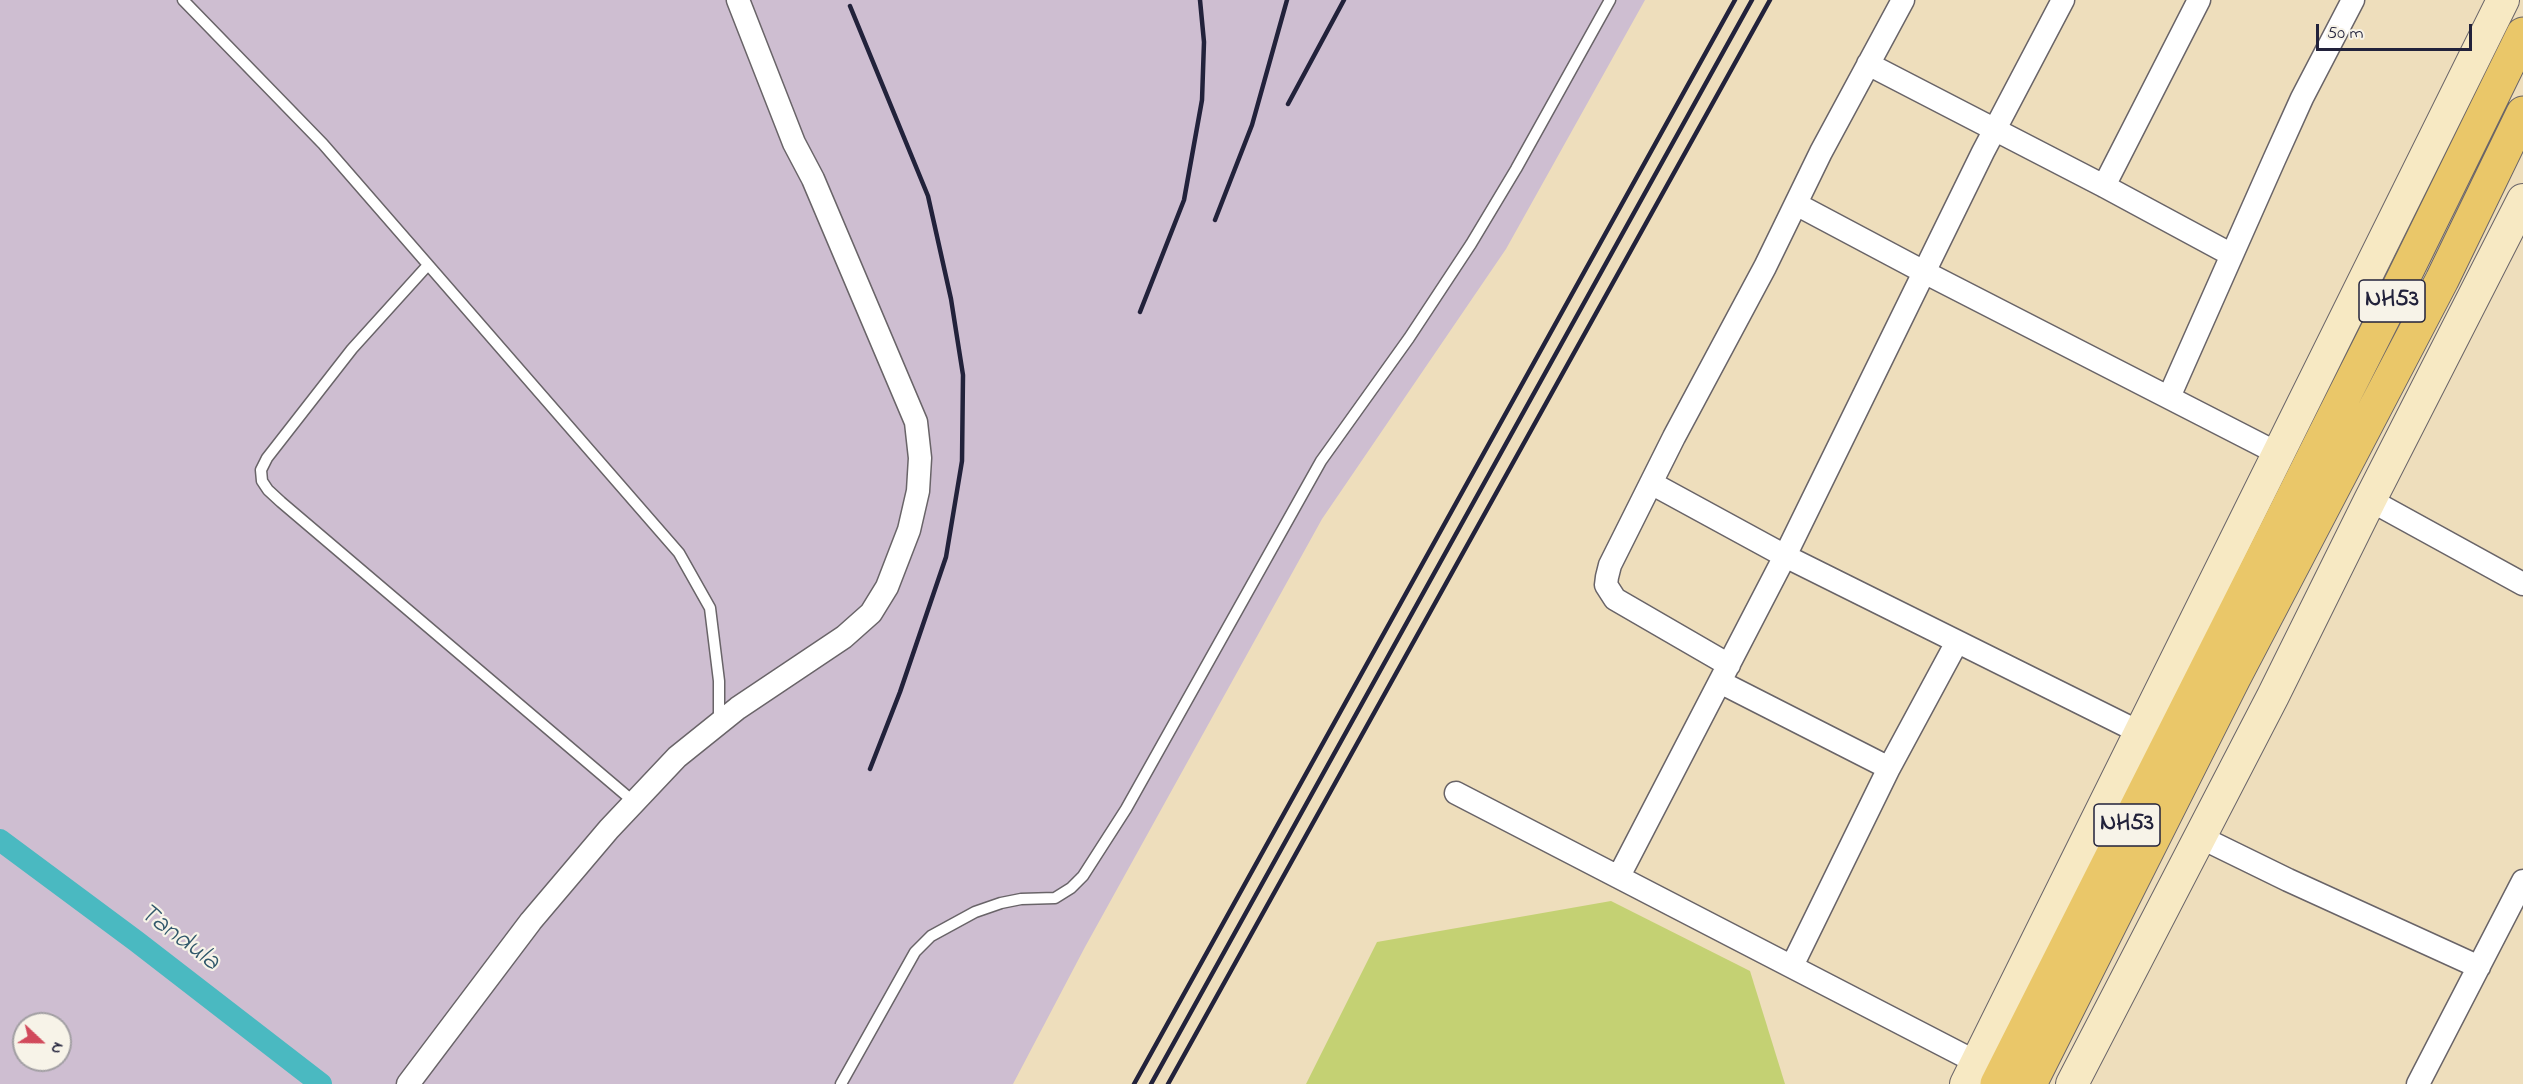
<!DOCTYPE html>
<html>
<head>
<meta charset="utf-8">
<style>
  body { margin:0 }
  #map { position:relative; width:2523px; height:1084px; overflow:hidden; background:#eedebc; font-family:"Indie Flower",sans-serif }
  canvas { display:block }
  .north { position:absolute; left:12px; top:1012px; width:60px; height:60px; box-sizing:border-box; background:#f7f3e8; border:2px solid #a29fa3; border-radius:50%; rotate:112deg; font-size:16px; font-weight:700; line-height:24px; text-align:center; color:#22223b }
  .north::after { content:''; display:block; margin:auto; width:21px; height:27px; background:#d1495b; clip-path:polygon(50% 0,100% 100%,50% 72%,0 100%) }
  .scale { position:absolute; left:2316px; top:24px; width:156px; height:27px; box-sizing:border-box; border:3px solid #22223b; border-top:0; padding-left:8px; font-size:18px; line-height:21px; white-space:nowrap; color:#22223b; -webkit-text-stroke:4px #f7f3e8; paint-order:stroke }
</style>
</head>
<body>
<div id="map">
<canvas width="2523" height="1084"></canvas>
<div class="north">N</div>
<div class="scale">50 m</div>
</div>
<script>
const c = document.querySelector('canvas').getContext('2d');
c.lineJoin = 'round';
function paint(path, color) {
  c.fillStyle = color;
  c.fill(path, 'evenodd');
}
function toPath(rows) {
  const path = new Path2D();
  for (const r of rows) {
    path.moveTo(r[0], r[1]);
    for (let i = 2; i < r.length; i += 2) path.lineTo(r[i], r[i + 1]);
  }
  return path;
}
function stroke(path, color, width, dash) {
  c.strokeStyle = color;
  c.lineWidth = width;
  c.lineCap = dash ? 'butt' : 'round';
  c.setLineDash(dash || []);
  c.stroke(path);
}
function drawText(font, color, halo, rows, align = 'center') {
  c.font = font + ' "Indie Flower",sans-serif';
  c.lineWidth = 4.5;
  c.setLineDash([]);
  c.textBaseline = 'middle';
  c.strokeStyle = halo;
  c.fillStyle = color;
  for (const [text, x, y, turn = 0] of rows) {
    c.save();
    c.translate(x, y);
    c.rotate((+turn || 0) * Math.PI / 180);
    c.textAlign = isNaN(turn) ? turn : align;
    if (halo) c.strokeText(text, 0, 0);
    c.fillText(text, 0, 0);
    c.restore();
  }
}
paint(toPath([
  [0,0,1645,0,1506,249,1322,519,1085,947,1013,1084,0,1084],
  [24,1024,60,1024,60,1060,24,1060]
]), '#cebed1');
paint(toPath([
  [1611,901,1750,971,1785,1084,1306,1084,1377,942]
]), '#c4d173');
stroke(toPath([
  [0,840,136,941,321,1084]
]), '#4ab9c1', 22);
const lane = toPath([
  [183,0,323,144,679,553,710,608,719,681,719,723],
  [428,265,352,349,267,458,261,470,262,481,268,490,281,502,634,802],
  [841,1084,915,952,931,936,975,912,1001,903,1021,899,1055,898,1071,888,1083,876,1126,809,1321,461,1409,338,1471,244,1516,169,1610,0]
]);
const street = toPath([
  [1868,64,2104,186,2232,255],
  [2104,186,2199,0],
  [1796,204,1924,272,2277,453],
  [2169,397,2274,160,2302,98,2353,0],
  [1651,483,1785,556,2139,732],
  [2370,500,2523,584],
  [1729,665,1615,599,1606,585,1607,577,1610,565,1674,437,1765,267,1821,152,1903,0],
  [1720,682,1889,768],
  [1456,793,1976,1062],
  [2200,837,2288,880,2479,967],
  [1619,876,1785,556,1983,152,2063,0],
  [1792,966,1889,768,1957,642],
  [408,1084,531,921,609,829,677,757,738,708,844,637,871,613,887,587,909,530,918,491,920,458,916,422,813,179,794,143,738,0],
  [2418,1084,2523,881]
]);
const secondary = toPath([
  [1966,1084,2503,0],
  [2072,1084,2273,696,2370,500,2523,200]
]);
const highway = toPath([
  [1997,1084,2395,295,2523,34],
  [2030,1084,2234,678,2442,280,2523,113]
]);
stroke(lane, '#696468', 13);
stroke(street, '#696468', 25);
stroke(secondary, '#696468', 34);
stroke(highway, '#696468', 35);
stroke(lane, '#fff', 10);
stroke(street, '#fff', 22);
stroke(secondary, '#f7e9c3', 32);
stroke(highway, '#eac769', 33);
stroke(toPath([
  [850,6,928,196,951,299,963,375,962,461,946,557,900,692,870,769],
  [1288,104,1344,0],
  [1215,220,1252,125,1287,0],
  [1140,312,1184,200,1202,100,1204,42,1200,0],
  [1134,1084,1735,0],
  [1151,1084,1752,0],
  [1168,1084,1770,0]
]), '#22223b', 4.5);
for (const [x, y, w] of [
  [2392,301,66],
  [2127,825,66]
]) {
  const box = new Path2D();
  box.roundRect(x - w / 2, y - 21, w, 42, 4.5);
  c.fillStyle = '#f7f3e8';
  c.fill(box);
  stroke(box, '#22223b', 1.5);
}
drawText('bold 24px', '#22223b', null, [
  ["NH53",2392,301],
  ["NH53",2127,825]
]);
drawText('italic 27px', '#30576a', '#f7f3e8', [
  ["Tandula",178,939,37]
]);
</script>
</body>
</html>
